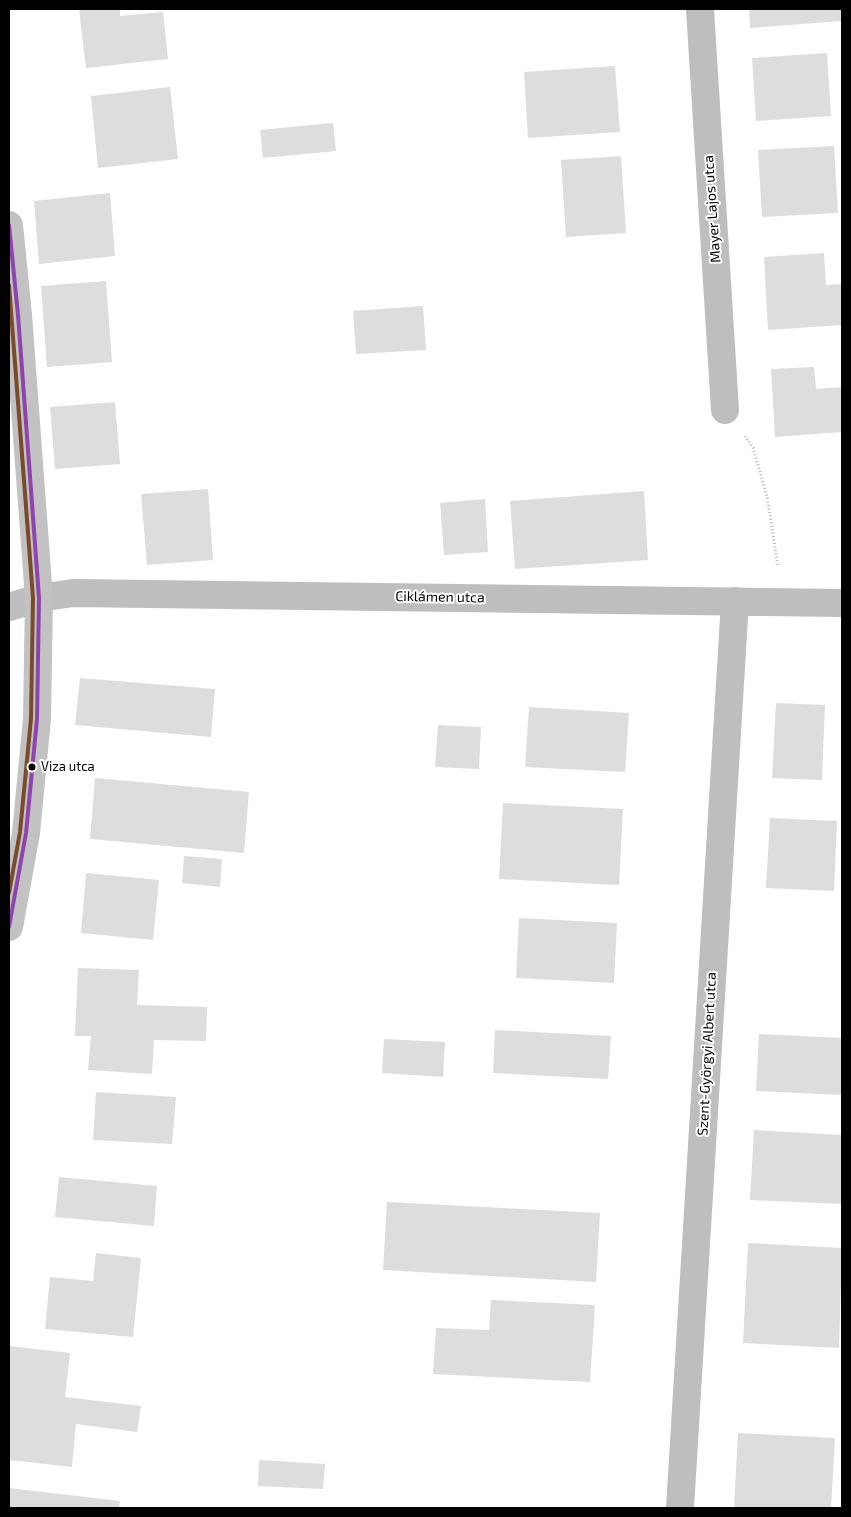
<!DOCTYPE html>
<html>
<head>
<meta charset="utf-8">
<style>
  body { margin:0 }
  #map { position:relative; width:851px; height:1517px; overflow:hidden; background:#fff; font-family:"Exo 2",sans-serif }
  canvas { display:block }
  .frame { position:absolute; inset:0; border:10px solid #000; pointer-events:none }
</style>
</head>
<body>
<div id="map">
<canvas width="851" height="1517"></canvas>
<div class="frame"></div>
</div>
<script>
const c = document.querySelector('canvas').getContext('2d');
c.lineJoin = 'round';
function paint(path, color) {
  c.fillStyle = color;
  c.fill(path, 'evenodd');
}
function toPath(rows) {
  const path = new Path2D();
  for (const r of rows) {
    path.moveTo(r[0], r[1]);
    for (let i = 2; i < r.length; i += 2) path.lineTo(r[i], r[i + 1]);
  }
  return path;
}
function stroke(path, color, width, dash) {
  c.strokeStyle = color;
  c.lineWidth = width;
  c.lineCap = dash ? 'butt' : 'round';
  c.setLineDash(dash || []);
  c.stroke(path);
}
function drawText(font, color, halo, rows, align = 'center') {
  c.font = font + ' "Exo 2",sans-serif';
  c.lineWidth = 4;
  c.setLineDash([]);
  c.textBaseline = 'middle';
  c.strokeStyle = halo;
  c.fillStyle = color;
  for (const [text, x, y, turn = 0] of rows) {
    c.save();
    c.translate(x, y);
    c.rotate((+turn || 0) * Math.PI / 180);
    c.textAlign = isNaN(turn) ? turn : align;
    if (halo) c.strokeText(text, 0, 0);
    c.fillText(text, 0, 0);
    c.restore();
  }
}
paint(toPath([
  [79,9,120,9,120,16,163,12,168,59,86,68],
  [749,9,841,9,842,21,750,28],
  [827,53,831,116,756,121,752,58],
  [615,66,620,132,528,138,524,72],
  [170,87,178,159,98,168,91,96],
  [333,123,336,151,263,158,260,130],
  [834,146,838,213,762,217,758,150],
  [621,156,626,233,566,237,561,160],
  [110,193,115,256,39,264,34,201],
  [824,253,826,285,842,284,842,325,768,330,764,257],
  [106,281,112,362,47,367,41,286],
  [423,306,426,350,356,354,353,311],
  [814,367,816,389,842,387,842,432,775,437,771,369],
  [115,402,120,464,55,469,50,407],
  [208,489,213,560,147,565,141,494],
  [644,491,648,560,515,569,510,501],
  [485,499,488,552,444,555,440,503],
  [80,678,215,689,211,737,75,725],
  [776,703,825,705,822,780,772,778],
  [529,707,629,713,625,772,525,767],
  [438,725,481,727,479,769,435,767],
  [95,778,249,792,244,853,90,839],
  [503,803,623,809,619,885,499,879],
  [770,818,837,821,834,891,766,888],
  [184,856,222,859,220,887,182,883],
  [86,873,159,880,153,940,81,933],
  [519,918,617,923,614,983,516,978],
  [78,968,139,970,137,1005,207,1007,206,1041,154,1040,152,1074,88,1070,91,1036,75,1036],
  [495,1030,611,1036,608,1079,493,1073],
  [759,1034,842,1038,842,1095,756,1091],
  [384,1039,445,1042,443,1077,382,1073],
  [96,1092,176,1097,172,1144,93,1140],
  [754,1130,842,1135,842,1204,750,1200],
  [59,1177,157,1186,154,1226,55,1217],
  [387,1202,600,1213,596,1282,383,1270],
  [748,1243,842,1248,839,1348,743,1343],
  [96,1253,141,1258,133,1337,45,1329,50,1277,93,1281],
  [491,1300,595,1305,590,1382,433,1374,436,1328,489,1330],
  [9,1346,70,1353,65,1397,141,1406,137,1432,76,1424,72,1467,9,1460],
  [738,1433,835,1438,831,1508,734,1508],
  [259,1460,325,1464,323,1489,258,1486],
  [9,1488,120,1501,119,1508,9,1508]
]), '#ddd');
stroke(toPath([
  [745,436,753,448,767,496,778,567]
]), '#b8b8b8', 3, [1, 2.5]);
stroke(toPath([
  [700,9,725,410],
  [9,607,39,598,73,593,842,603],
  [680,1508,735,601]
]), '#bebebe', 28);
stroke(toPath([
  [9,225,18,315,39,598,37,719,26,833,9,927]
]), '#c2c2c2', 28);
stroke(toPath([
  [9,225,18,315,39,598,37,719,26,833,9,927]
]), '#8e44ad', 4);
stroke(toPath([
  [9,285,33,598,31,719,20,832,9,893]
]), '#7a4b2a', 4);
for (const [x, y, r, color] of [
  [32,767,4.5,"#000"]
]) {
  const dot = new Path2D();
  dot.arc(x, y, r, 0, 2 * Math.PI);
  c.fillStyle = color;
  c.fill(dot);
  stroke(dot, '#fff', 2);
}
drawText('13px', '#000', '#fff', [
  ["Viza utca",41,767]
], 'left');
drawText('14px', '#000', '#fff', [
  ["Mayer Lajos utca",712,209,-94],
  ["Ciklámen utca",440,597,1],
  ["Szent-Györgyi Albert utca",707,1054,-87]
]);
</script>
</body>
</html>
